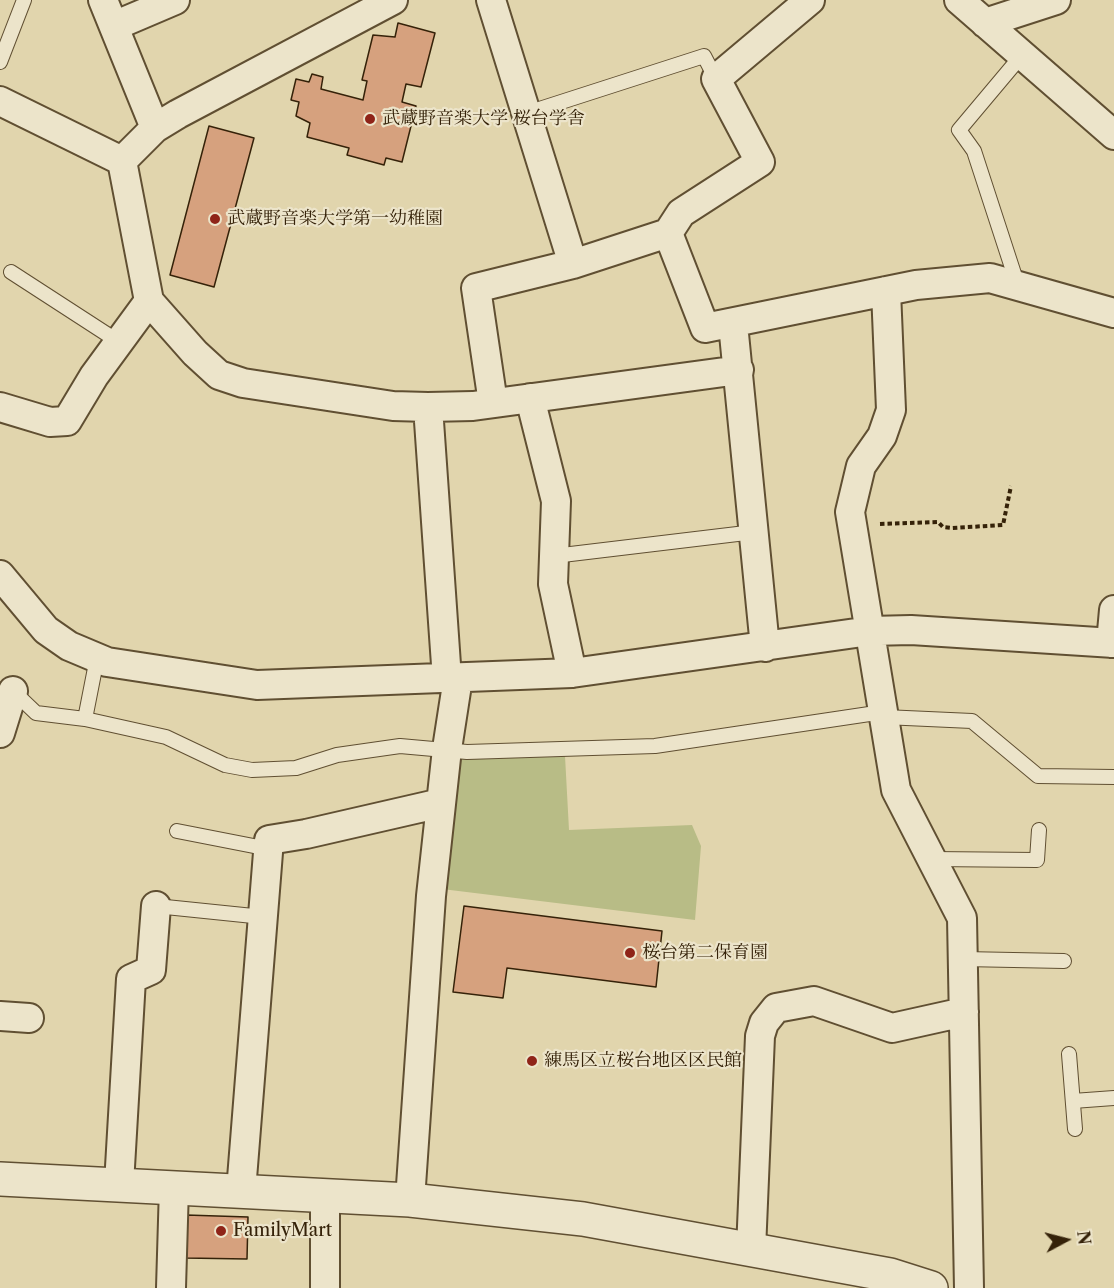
<!DOCTYPE html>
<html>
<head>
<meta charset="utf-8">
<style>
  body { margin:0 }
  #map { position:relative; width:1114px; height:1288px; overflow:hidden; background:#e1d5ad; font-family:"Libre Caslon Text",serif }
  canvas { display:block }
  .north { position:absolute; left:1036px; top:1210px; width:60px; height:60px; -webkit-text-stroke:4px #ece4ca; paint-order:stroke; rotate:83deg; font-size:16px; font-weight:700; line-height:24px; text-align:center; color:#352209 }
  .north::after { content:''; display:block; margin:auto; width:21px; height:27px; background:#352209; clip-path:polygon(50% 0,100% 100%,50% 72%,0 100%) }
</style>
</head>
<body>
<div id="map">
<canvas width="1114" height="1288"></canvas>
<div class="north">N</div>
</div>
<script>
const c = document.querySelector('canvas').getContext('2d');
c.lineJoin = 'round';
function paint(path, color) {
  c.fillStyle = color;
  c.fill(path, 'evenodd');
}
function toPath(rows) {
  const path = new Path2D();
  for (const r of rows) {
    path.moveTo(r[0], r[1]);
    for (let i = 2; i < r.length; i += 2) path.lineTo(r[i], r[i + 1]);
  }
  return path;
}
function stroke(path, color, width, dash) {
  c.strokeStyle = color;
  c.lineWidth = width;
  c.lineCap = dash ? 'butt' : 'round';
  c.setLineDash(dash || []);
  c.stroke(path);
}
function drawText(font, color, halo, rows, align = 'center') {
  c.font = font + ' "Libre Caslon Text","Noto Serif JP",serif';
  c.lineWidth = 4.5;
  c.setLineDash([]);
  c.textBaseline = 'middle';
  c.strokeStyle = halo;
  c.fillStyle = color;
  for (const [text, x, y, turn = 0] of rows) {
    c.save();
    c.translate(x, y);
    c.rotate((+turn || 0) * Math.PI / 180);
    c.textAlign = isNaN(turn) ? turn : align;
    if (halo) c.strokeText(text, 0, 0);
    c.fillText(text, 0, 0);
    c.restore();
  }
}
paint(toPath([
  [565,756,569,830,692,825,701,846,695,920,442,889,458,758]
]), '#b8bc86');
const building = toPath([
  [398,23,435,33,421,87,406,84,402,102,416,106,402,162,386,158,384,165,347,155,349,148,307,137,310,123,296,116,299,102,291,100,296,79,309,82,312,74,323,77,321,89,363,100,367,81,362,80,373,35,395,37,398,23],
  [209,126,254,138,214,287,170,275,209,126],
  [464,906,662,931,656,987,507,968,503,998,453,992,464,906],
  [186,1215,248,1217,247,1259,185,1258,186,1215]
]);
paint(building, '#d6a17e');
stroke(building, '#352209', 1.5);
const service = toPath([
  [0,62,24,0],
  [527,113,704,56,716,79],
  [11,272,119,342],
  [1018,286,974,151,959,130,1022,55],
  [554,556,754,532],
  [13,691,36,713,85,719,166,737,225,765,252,770,296,768,337,755,400,746,467,752,655,746,876,713,884,717,972,721,1038,776,1114,777],
  [85,719,97,658],
  [177,831,269,849],
  [931,859,1037,860,1039,830],
  [156,906,263,917],
  [963,959,1064,961],
  [1069,1054,1075,1129],
  [1073,1101,1114,1098]
]);
const minor = toPath([
  [103,0,155,128],
  [491,0,573,264],
  [959,0,1114,135],
  [985,23,1056,0],
  [114,26,175,0],
  [0,101,122,161,149,301,195,353,219,375,243,383,393,406,428,407,473,406,739,370],
  [122,161,155,128,178,114,393,0],
  [668,233,681,213,760,162,716,79,810,0],
  [886,291,891,410,882,436,861,466,850,512,896,790,962,918,969,1288],
  [733,324,765,647],
  [530,398,556,501,553,584,572,673],
  [493,403,476,288,573,264,668,233,705,328,916,285,990,278,1114,313],
  [0,407,50,422,67,421,94,376,149,301],
  [428,407,447,679],
  [0,575,46,630,69,646,107,662,257,685,572,673,870,631,911,630,1114,643],
  [1111,643,1114,610],
  [0,733,13,691],
  [0,1016,29,1018],
  [119,1184,131,979,151,970,156,906],
  [241,1191,269,840,306,834,441,803],
  [325,1196,325,1288],
  [410,1200,431,896,447,749,458,678],
  [751,1250,760,1036,764,1023,776,1008,814,1001,892,1028,964,1012],
  [171,1288,174,1187]
]);
const tertiary = toPath([
  [0,1179,410,1200,583,1219,890,1275,931,1288]
]);
stroke(service, '#604f32', 16);
stroke(minor, '#604f32', 32);
stroke(tertiary, '#604f32', 36);
stroke(toPath([
  [880,524,938,522,943,527,952,528,1003,525,1011,486]
]), '#352209', 4, [4.5, 3]);
stroke(service, '#ece4ca', 14);
stroke(minor, '#ece4ca', 28);
stroke(tertiary, '#ece4ca', 33);
for (const [x, y, r, color] of [
  [370,119,6,"#8f2418"],
  [215,219,6,"#8f2418"],
  [630,953,6,"#8f2418"],
  [532,1061,6,"#8f2418"],
  [221,1231,6,"#8f2418"]
]) {
  const dot = new Path2D();
  dot.arc(x, y, r, 0, 2 * Math.PI);
  c.fillStyle = color;
  c.fill(dot);
  stroke(dot, '#ece4ca', 2);
}
drawText('18px', '#352209', '#ece4ca', [
  ["武蔵野音楽大学 桜台学舎",382,119],
  ["武蔵野音楽大学第一幼稚園",227,219],
  ["桜台第二保育園",642,953],
  ["練馬区立桜台地区区民館",544,1061],
  ["FamilyMart",233,1231]
], 'left');
</script>
</body>
</html>
